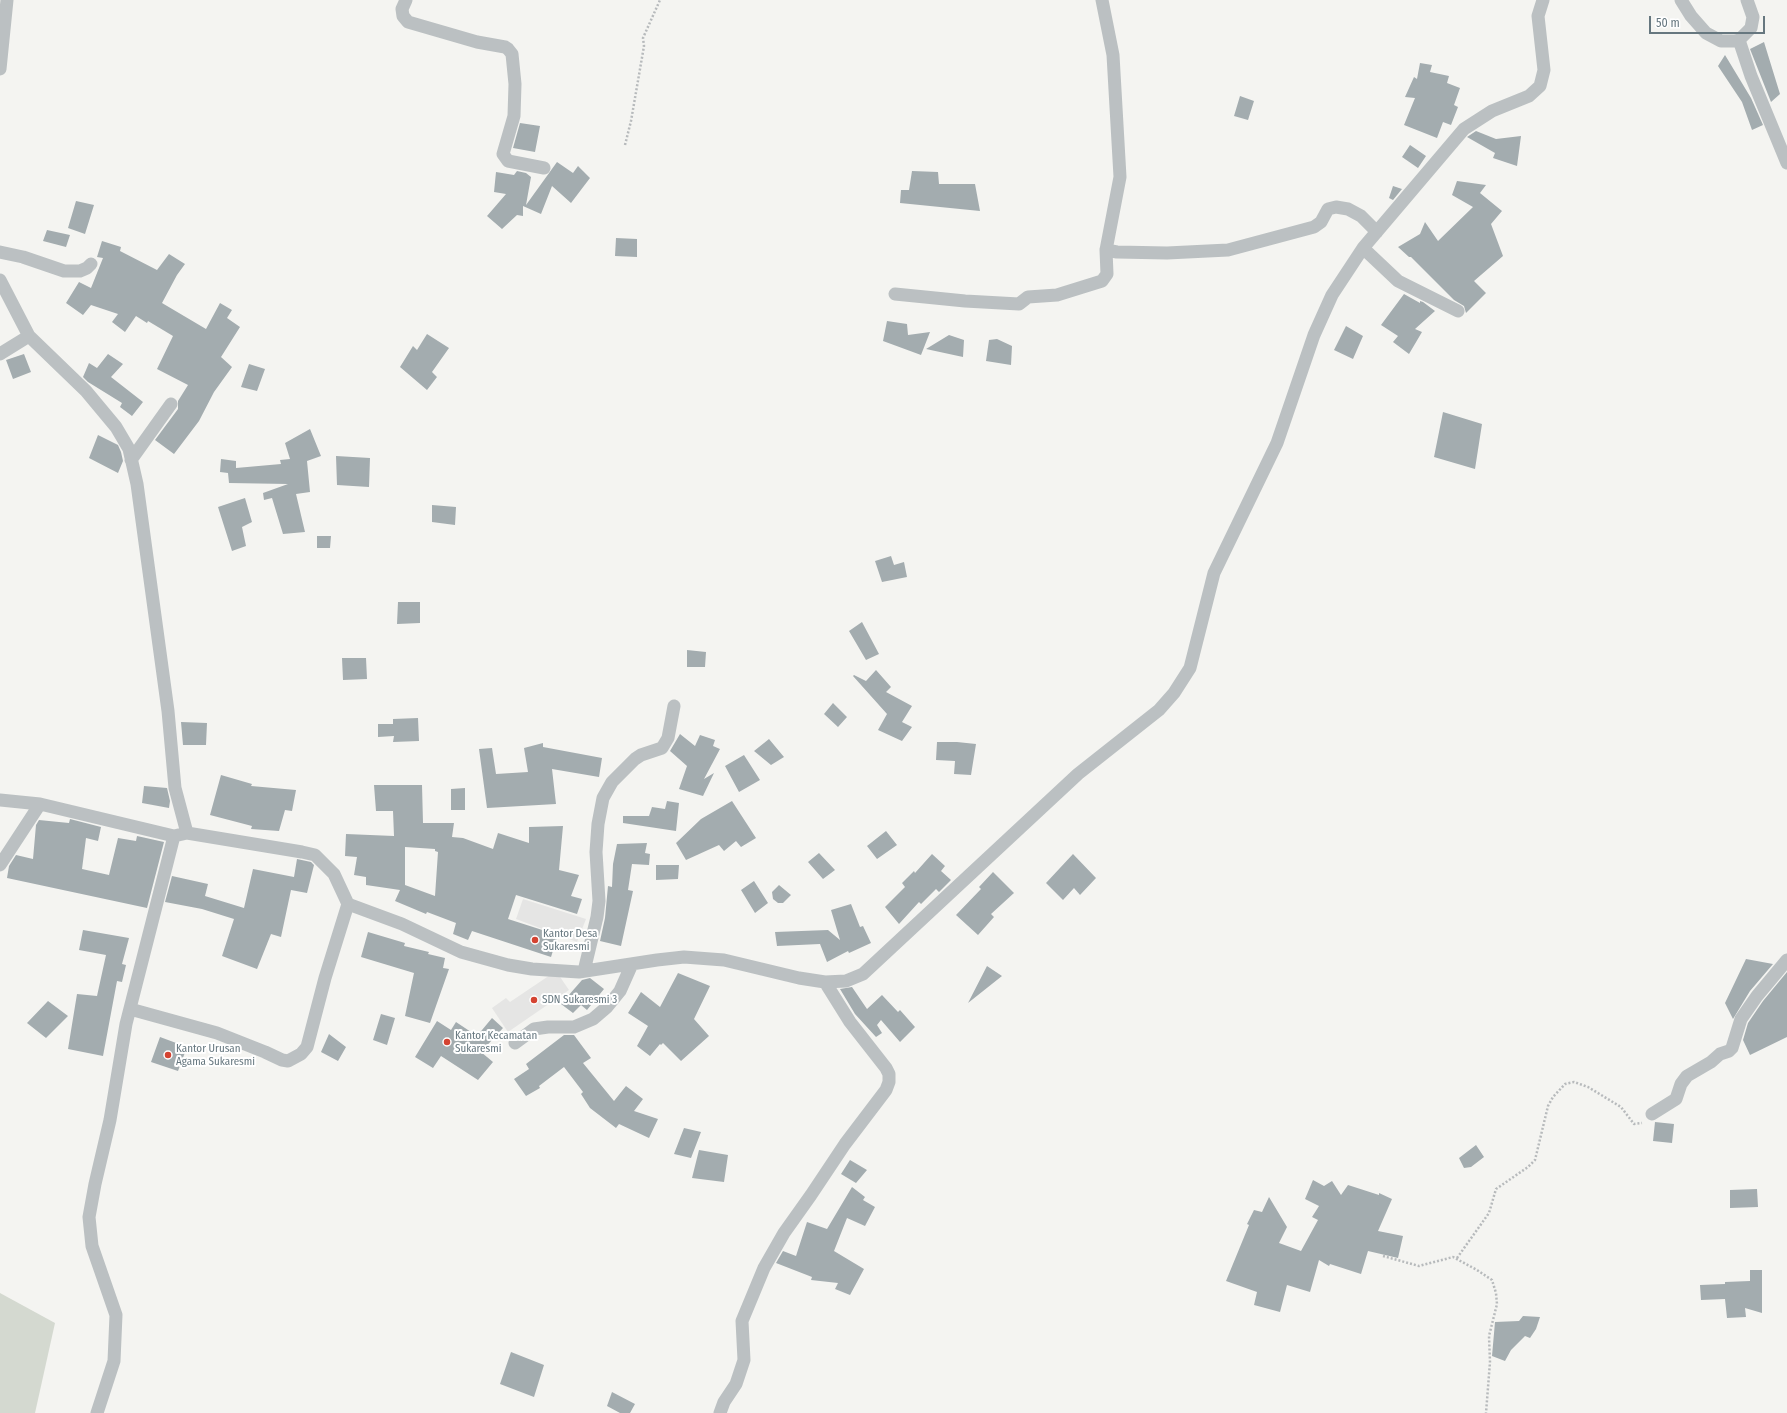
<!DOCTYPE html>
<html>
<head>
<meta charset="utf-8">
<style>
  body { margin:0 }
  #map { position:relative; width:1787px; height:1413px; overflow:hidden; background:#f4f4f1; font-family:"Fira Sans Condensed",sans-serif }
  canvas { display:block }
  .scale { position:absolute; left:1649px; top:16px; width:116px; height:18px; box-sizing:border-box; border:2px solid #66777f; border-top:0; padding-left:5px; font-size:12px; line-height:14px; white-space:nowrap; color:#66777f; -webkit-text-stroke:3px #fff; paint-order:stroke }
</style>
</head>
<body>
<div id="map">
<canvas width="1787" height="1413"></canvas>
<div class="scale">50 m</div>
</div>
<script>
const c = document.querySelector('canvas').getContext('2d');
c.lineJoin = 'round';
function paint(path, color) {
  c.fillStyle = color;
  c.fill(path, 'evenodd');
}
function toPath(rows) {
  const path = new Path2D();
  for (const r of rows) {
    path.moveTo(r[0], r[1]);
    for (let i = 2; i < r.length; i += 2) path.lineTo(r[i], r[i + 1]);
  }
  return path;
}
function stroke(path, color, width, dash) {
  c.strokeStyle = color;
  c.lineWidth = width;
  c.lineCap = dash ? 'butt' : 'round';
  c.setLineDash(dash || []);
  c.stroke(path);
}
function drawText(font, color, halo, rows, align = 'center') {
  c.font = font + ' "Fira Sans Condensed",sans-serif';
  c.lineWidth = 4;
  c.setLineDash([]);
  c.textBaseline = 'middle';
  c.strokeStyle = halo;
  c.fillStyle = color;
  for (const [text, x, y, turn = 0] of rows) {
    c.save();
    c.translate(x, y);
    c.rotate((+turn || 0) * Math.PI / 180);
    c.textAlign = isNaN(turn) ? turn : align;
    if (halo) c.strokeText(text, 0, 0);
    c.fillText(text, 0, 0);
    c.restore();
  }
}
paint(toPath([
  [523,899,586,919,577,942,516,919],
  [556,971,569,990,508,1032,492,1008,506,998,510,1002]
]), '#e5e5e4');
paint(toPath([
  [0,1293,55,1323,35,1413,0,1413]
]), '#d4d9d0');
paint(toPath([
  [1764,42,1780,94,1771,102,1750,49],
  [1725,55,1751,98,1763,125,1752,130,1742,102,1718,66],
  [1420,63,1432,65,1430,72,1449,76,1447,83,1460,88,1454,105,1458,107,1451,125,1443,122,1437,138,1404,125,1415,98,1405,97,1414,77,1417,79],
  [1240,96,1254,101,1248,120,1234,116],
  [520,123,540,126,535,152,513,148],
  [1476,131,1496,139,1521,136,1517,166,1493,158,1495,153,1467,137],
  [1410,145,1426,156,1418,168,1402,157],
  [557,162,573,173,578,166,590,178,571,203,552,186,541,214,523,206,523,216,517,215,502,229,487,216,506,194,494,192,496,172,514,175,517,171,526,173,531,177,526,205],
  [912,171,938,172,939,184,975,184,980,211,900,203,901,190,909,190],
  [1457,181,1486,185,1480,193,1502,211,1491,224,1503,256,1474,281,1486,293,1466,313,1464,306,1454,300,1411,257,1409,257,1398,247,1420,234,1425,222,1438,241,1473,207,1452,195],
  [1393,186,1402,189,1393,200,1389,198],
  [76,201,94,205,85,234,68,228],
  [47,230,70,235,66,247,43,241],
  [616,238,637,239,637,257,615,256],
  [102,241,121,247,120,251,157,270,169,254,185,264,177,275,162,303,206,329,220,303,232,310,227,318,240,327,221,357,232,367,214,392,199,421,174,454,155,440,178,409,178,401,188,385,157,369,173,336,148,321,147,323,136,316,125,332,112,322,118,314,91,305,83,315,66,303,79,282,91,288,103,258,97,257],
  [1404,294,1420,303,1420,301,1423,302,1435,311,1415,329,1422,332,1409,354,1393,342,1398,336,1381,325],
  [887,321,907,324,908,335,930,332,921,355,883,341],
  [1346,326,1363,336,1353,359,1334,350],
  [427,334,449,348,432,372,437,377,427,390,400,367,413,346,417,350],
  [949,335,964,340,963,357,926,349],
  [997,339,1012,346,1011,365,986,361,989,340],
  [24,354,31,372,13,379,6,360],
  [108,354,123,364,111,377,143,402,132,416,120,407,122,403,88,382,83,377,89,363,97,368],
  [249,364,265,369,257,391,241,387],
  [1443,412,1482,424,1475,469,1434,457],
  [310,429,321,456,307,461,310,492,296,494,305,532,283,534,272,498,264,500,263,493,288,484,229,483,228,473,220,472,221,459,236,461,236,468,281,464,280,460,290,459,285,443],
  [98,435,118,445,121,452,123,461,118,473,89,458],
  [336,456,370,458,369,487,337,485],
  [245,498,252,522,242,527,246,546,232,551,218,507],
  [432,505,456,507,455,525,432,522],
  [317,536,331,536,330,548,317,548],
  [891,556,894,565,904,562,907,577,882,582,875,561],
  [398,602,420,602,420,623,397,624],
  [862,622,879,654,866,660,849,631],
  [687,650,706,652,705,667,687,667],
  [342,658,366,658,367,679,343,680],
  [876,670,891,687,886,692,912,706,902,722,912,727,902,741,878,730,887,714,853,676,854,675,866,681],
  [833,703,847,717,838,727,824,714],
  [418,718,419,741,393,742,394,736,378,737,378,724,393,724,393,719],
  [181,722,207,723,206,745,183,745],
  [680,734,695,746,700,735,715,740,713,746,720,749,704,779,714,773,703,796,679,789,687,766,670,751],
  [769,739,784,757,771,765,754,751],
  [937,742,957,742,976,744,971,775,954,774,955,761,936,760],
  [543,743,543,747,602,758,599,777,552,769,556,804,487,808,479,749,492,748,496,774,528,772,524,748],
  [744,755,760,780,739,792,725,766],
  [221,775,252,784,251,786,296,790,292,811,285,810,279,831,251,829,252,826,210,815],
  [374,785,422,785,423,823,454,823,452,837,463,838,493,849,498,833,529,843,529,827,563,826,559,870,579,875,571,896,582,899,577,914,516,895,508,919,558,935,551,957,472,931,468,940,453,934,456,923,427,912,426,914,395,901,400,890,366,885,366,877,354,875,357,857,345,856,346,834,394,836,393,811,376,811],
  [405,847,435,849,435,851,438,852,435,896,405,885],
  [144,786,167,788,170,801,169,808,142,803],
  [465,788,465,810,451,810,451,789],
  [667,801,679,803,676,831,623,823,623,816,649,816,652,807,665,809],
  [732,801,756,838,741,847,736,841,724,851,719,845,686,860,676,843,701,819],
  [70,819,101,827,98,841,86,838,82,869,109,875,118,838,136,841,137,836,164,842,147,908,7,878,9,866,16,855,33,859,36,825,39,820,69,823],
  [886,831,897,845,877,859,867,846],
  [647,843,645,853,650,854,649,865,632,864,628,890,633,891,621,946,600,941,605,918,608,886,612,887,613,864,617,844],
  [819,853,835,870,823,879,808,862],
  [932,854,945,866,941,871,951,880,939,892,936,889,921,904,919,902,899,924,885,907,905,887,902,883,914,871,915,873],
  [1073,854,1096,878,1080,895,1074,888,1063,900,1046,883],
  [297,859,311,862,314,865,307,893,291,890,281,937,271,934,257,969,222,956,234,919,202,909,165,902,172,876,208,884,205,896,244,908,253,869,294,877],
  [656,865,679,865,678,879,656,880],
  [993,872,1014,893,991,914,994,917,978,935,956,915,981,889,979,887],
  [754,881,768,903,755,913,741,890],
  [779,885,791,895,783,903,778,903,773,899,772,892],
  [851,904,860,927,863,926,871,943,849,953,848,951,827,962,820,944,777,946,775,932,828,930,840,940,831,910],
  [83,930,129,938,122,964,126,965,122,982,117,981,103,1056,68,1049,77,994,97,996,106,955,79,950],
  [368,932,405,943,404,946,429,952,428,954,445,958,443,968,449,969,430,1023,405,1016,414,973,361,957],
  [1746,959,1773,964,1750,991,1733,1019,1725,1003],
  [987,966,1002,976,968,1003],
  [1787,972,1787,1037,1750,1055,1743,1040,1748,1023,1763,1001],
  [678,973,710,986,694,1019,709,1036,681,1061,663,1043,661,1045,660,1044,650,1056,637,1046,648,1026,628,1013,641,992,660,1007],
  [590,978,604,989,587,1010,581,1005,573,1013,561,1004,582,980],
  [852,987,867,1009,882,995,898,1012,900,1010,915,1027,900,1042,881,1020,877,1025,882,1033,876,1037,855,1014,840,989],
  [48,1001,68,1016,46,1038,27,1023],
  [381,1014,395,1018,387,1045,373,1040],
  [492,1018,503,1028,481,1052,493,1062,478,1080,441,1056,433,1068,415,1057,437,1021,451,1030,456,1022,477,1036],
  [329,1034,346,1047,338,1061,321,1052],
  [564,1035,574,1035,591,1058,583,1063,614,1101,626,1086,643,1099,634,1111,658,1119,649,1138,619,1124,616,1128,590,1108,581,1094,583,1092,564,1067,539,1086,540,1088,526,1096,514,1079,529,1069,526,1064],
  [160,1037,187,1047,178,1071,151,1062],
  [1655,1122,1674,1124,1672,1143,1653,1141],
  [684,1128,701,1132,691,1158,674,1154],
  [1476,1145,1484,1157,1471,1167,1464,1168,1459,1158],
  [699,1150,728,1155,724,1182,692,1178],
  [850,1160,867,1170,856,1183,841,1174],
  [1313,1180,1324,1186,1332,1181,1341,1195,1348,1185,1379,1195,1379,1193,1392,1199,1378,1231,1403,1236,1398,1258,1368,1251,1361,1274,1330,1264,1329,1266,1319,1260,1310,1292,1287,1285,1280,1312,1254,1305,1257,1292,1226,1281,1249,1225,1247,1224,1254,1210,1262,1212,1269,1197,1287,1227,1279,1243,1301,1251,1318,1220,1312,1217,1319,1206,1305,1199],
  [852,1187,865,1197,863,1200,875,1207,865,1226,847,1218,834,1251,864,1269,850,1295,835,1289,838,1283,811,1280,812,1277,776,1263,783,1251,796,1256,807,1222,827,1229],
  [1757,1189,1758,1207,1730,1208,1730,1190],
  [1750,1270,1762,1270,1762,1313,1745,1308,1746,1317,1727,1318,1725,1299,1701,1300,1700,1285,1725,1284,1725,1282,1750,1281],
  [1523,1316,1540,1317,1536,1329,1530,1338,1525,1336,1511,1350,1505,1361,1492,1356,1495,1322,1519,1321],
  [511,1352,544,1365,534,1397,500,1384],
  [612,1392,635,1404,630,1413,620,1413,607,1406]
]), '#a3acaf');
stroke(toPath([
  [625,145,631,121,644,46,643,38,660,0],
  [1383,1256,1419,1266,1453,1257,1477,1270,1492,1280,1496,1293,1497,1304,1489,1336,1490,1362,1486,1413],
  [1457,1258,1489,1213,1496,1189,1528,1167,1535,1160,1548,1106,1553,1097,1565,1084,1574,1082,1588,1087,1621,1107,1634,1124,1642,1123]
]), '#b7babc', 2.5, [2, 2]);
stroke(toPath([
  [406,0,402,9,403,16,408,22,477,42,505,47,508,49,512,54,515,84,514,116,503,154,508,161,544,168],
  [1102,0,1113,55,1120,177,1106,250,1117,252,1167,253,1228,250,1314,227,1321,222,1328,209,1336,207,1348,209,1361,216,1377,232],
  [1681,0,1691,16,1706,33,1721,41,1734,41,1739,40,1751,28,1753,17,1747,0],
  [1739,40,1751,76,1787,163],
  [0,69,7,0],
  [1363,248,1398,281,1458,311],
  [0,252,23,257,64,271,80,271,87,268,91,264],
  [0,280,29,336,86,391,116,427,129,449,137,484,168,711,175,788,187,833],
  [895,294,965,301,1019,304,1028,297,1057,295,1102,281,1107,274,1106,250],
  [0,354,29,336],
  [131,460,171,404],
  [0,800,40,804,174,836],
  [0,865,40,804],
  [584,971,597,917,599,901,596,852,598,824,603,798,612,782,635,759,641,755,662,748,668,738,674,706],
  [130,1009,217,1033,265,1052,282,1060,288,1061,301,1054,307,1047,325,978,348,904],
  [515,1043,534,1029,548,1027,574,1027,593,1019,607,1007,620,991,632,964],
  [1652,1114,1676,1099,1681,1084,1687,1076,1711,1062,1720,1054,1729,1051,1732,1048,1741,1019,1757,996,1787,960],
  [97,1413,114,1361,116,1315,92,1246,89,1217,95,1184,110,1120,126,1024,174,836,187,833,302,852,315,855,334,874,348,904,402,924,461,952,508,965,532,969,579,972,657,960,684,957,724,960,799,978,825,982,846,981,863,974,1078,774,1159,710,1174,693,1190,668,1214,573,1277,443,1314,335,1332,295,1363,248,1464,129,1492,111,1529,96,1540,86,1544,70,1538,16,1543,0],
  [720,1413,724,1402,736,1384,744,1360,742,1321,764,1268,784,1233,811,1195,845,1144,886,1090,889,1082,889,1074,886,1068,850,1022,825,982]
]), '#bbc0c2', 13);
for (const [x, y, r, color] of [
  [535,940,4,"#d44331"],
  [534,1000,4,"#d44331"],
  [447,1042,4,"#d44331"],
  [168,1055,4,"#d44331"]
]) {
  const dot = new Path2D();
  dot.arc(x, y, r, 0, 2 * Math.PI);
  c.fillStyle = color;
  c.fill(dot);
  stroke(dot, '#fff', 1.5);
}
drawText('11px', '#66777f', '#fff', [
  ["Kantor Desa",543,934],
  ["Sukaresmi",543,947],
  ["SDN Sukaresmi 3",542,1000],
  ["Kantor Kecamatan",455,1036],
  ["Sukaresmi",455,1049],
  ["Kantor Urusan",176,1049],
  ["Agama Sukaresmi",176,1062]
], 'left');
</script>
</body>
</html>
